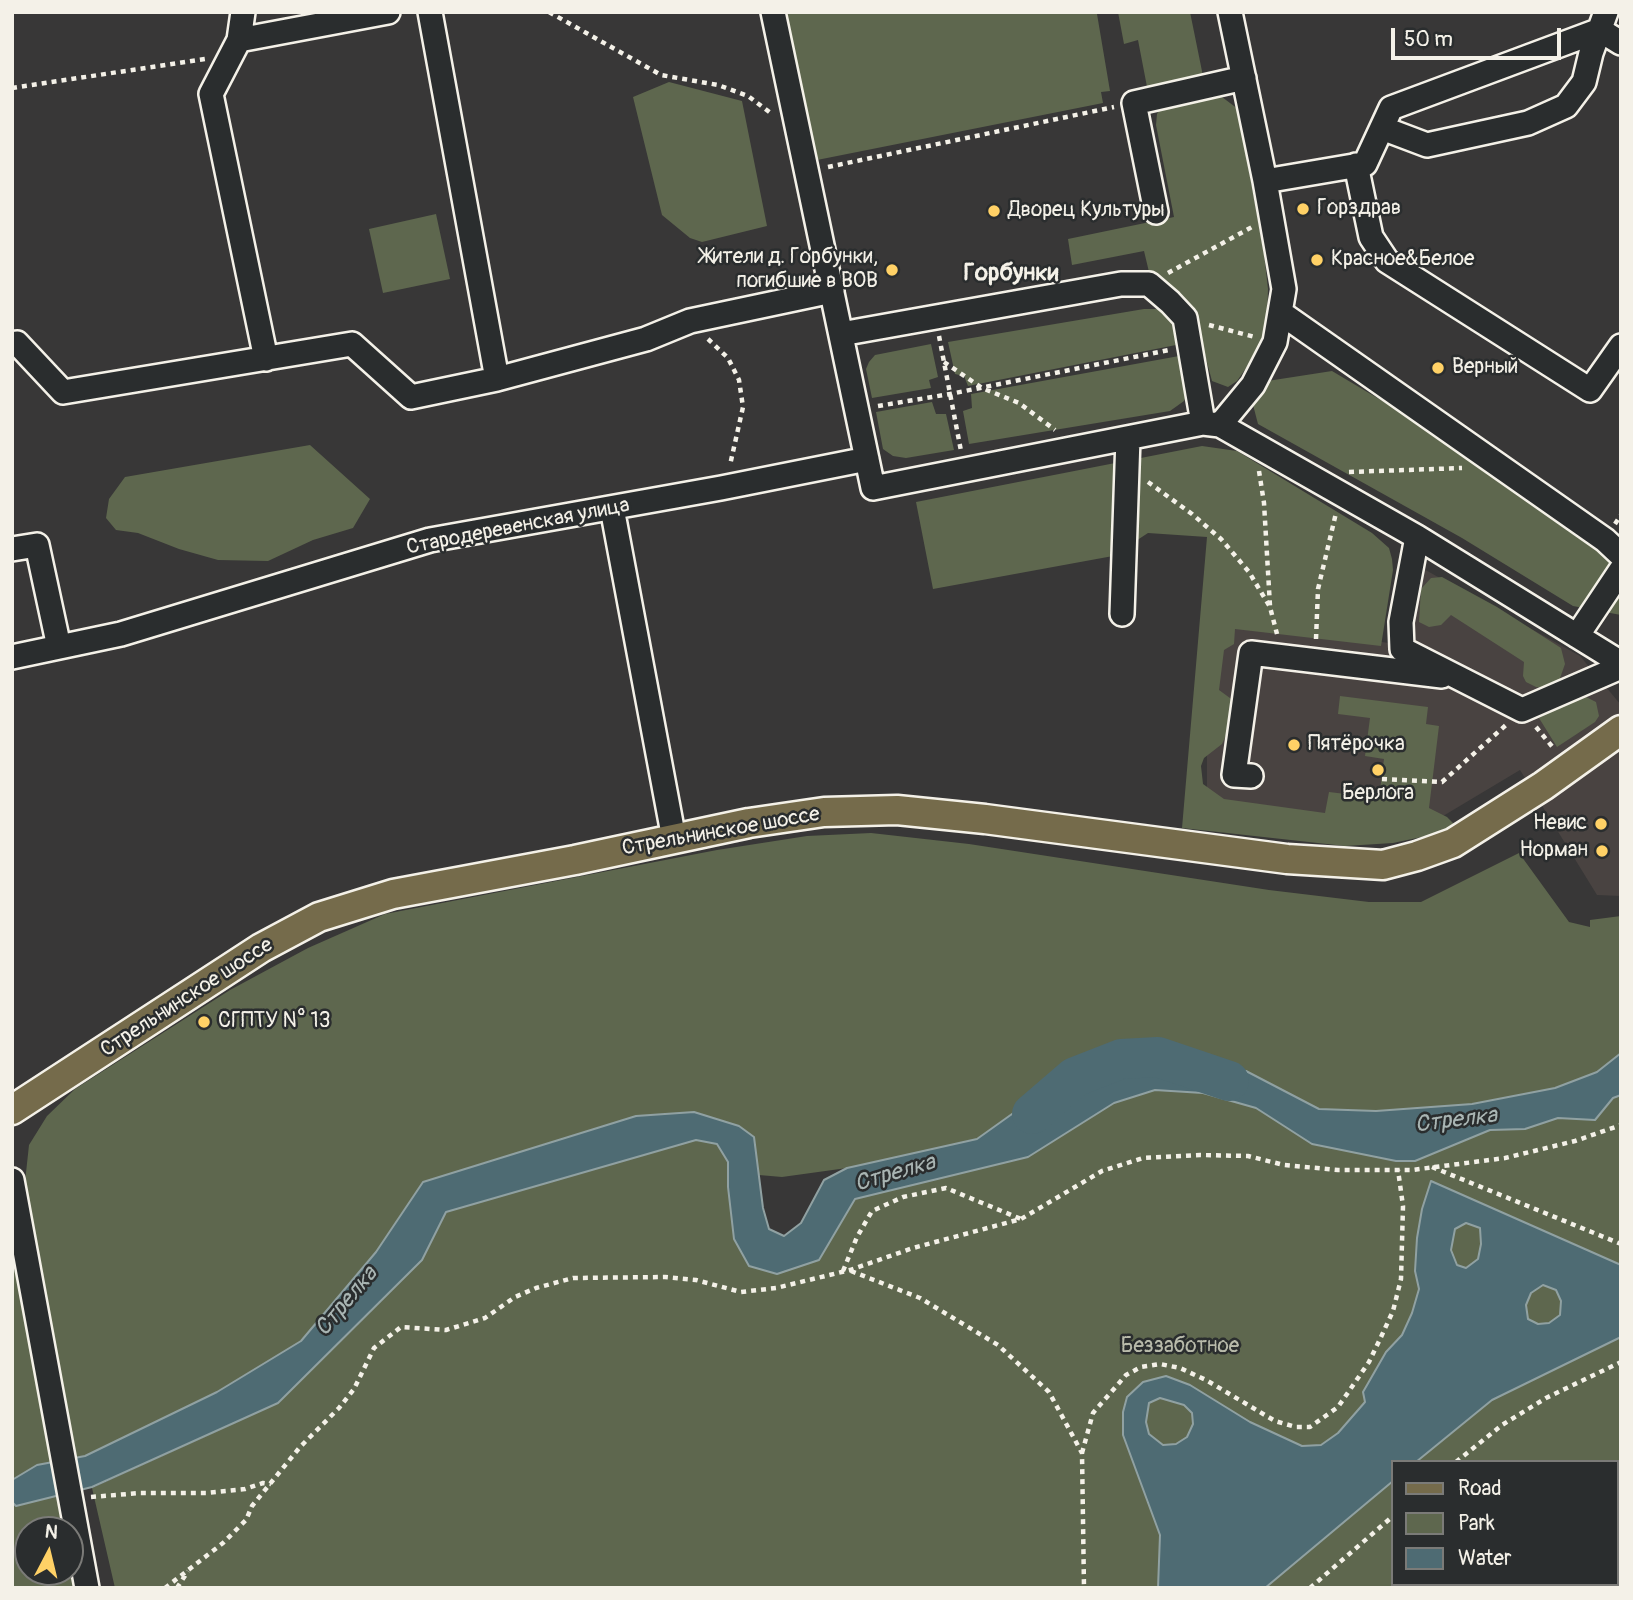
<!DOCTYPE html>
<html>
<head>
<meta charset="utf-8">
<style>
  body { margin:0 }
  #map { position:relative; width:1633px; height:1600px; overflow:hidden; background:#383737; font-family:Pangolin,sans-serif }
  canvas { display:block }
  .frame { position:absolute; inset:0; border:14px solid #f4f1e8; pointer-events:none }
  .legend { position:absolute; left:1391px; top:1460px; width:228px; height:126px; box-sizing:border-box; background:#2a2d2e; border:2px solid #7b7b78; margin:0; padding:9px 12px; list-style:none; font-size:21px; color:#f4f1e8 }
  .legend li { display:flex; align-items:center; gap:14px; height:35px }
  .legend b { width:35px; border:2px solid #7b7b78 }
  .north { position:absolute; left:14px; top:1516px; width:70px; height:70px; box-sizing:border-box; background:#2a2d2e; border:2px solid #7b7b78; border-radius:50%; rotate:7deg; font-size:19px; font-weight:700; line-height:28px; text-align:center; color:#f4f1e8 }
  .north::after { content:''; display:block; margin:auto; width:24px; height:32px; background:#ffd166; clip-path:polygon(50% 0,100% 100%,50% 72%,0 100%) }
  .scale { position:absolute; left:1391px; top:28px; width:170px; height:32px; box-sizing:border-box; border:4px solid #f4f1e8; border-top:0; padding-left:9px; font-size:21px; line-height:24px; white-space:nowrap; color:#f4f1e8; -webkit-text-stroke:5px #2a2d2e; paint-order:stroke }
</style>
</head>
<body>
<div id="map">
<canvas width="1633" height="1600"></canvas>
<div class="frame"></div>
<ul class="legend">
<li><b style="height:9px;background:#756b4b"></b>Road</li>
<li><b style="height:19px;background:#5e674e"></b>Park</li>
<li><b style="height:19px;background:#4e6b73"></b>Water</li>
</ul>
<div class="north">N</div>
<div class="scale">50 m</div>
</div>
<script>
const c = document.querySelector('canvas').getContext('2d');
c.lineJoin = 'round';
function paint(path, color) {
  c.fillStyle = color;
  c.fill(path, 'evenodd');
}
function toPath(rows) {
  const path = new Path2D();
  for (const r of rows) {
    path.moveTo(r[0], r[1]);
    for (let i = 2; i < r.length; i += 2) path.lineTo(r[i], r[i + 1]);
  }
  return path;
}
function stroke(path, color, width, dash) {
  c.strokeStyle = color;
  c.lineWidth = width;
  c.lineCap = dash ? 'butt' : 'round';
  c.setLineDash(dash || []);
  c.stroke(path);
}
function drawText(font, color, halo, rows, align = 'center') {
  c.font = font + ' Pangolin,sans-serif';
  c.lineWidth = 5;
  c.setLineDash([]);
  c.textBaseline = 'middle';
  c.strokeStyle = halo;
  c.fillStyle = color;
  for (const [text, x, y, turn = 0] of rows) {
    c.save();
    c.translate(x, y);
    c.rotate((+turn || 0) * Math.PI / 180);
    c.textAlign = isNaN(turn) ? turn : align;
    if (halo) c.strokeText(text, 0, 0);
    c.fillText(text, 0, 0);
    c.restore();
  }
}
paint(toPath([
  [1404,558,1580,656,1621,705,1621,896,1597,895,1520,770,1418,831,1207,812,1207,618,1389,643]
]), '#494341');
paint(toPath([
  [786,12,1102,12,1097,14,1110,91,1101,92,1103,103,817,160],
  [1118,12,1190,12,1204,81,1148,92,1138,40,1124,44],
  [669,82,742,101,767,226,702,242,690,238,662,215,633,97],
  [1218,94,1238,109,1264,254,1268,289,1267,325,1258,351,1237,381,1228,387,1212,381,1194,314,1163,282,1149,272,1144,251,1072,265,1068,239,1174,217,1156,125,1157,114,1162,105],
  [436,214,450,279,383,293,369,229],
  [1144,309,1160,309,1168,314,1174,330,1176,345,968,386,964,376,955,374,948,342],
  [931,344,938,377,929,380,931,388,872,398,866,369,869,362,875,355],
  [1179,356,1188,391,1184,401,1170,411,969,444,963,411,972,408,971,394],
  [1332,371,1621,543,1621,615,1573,606,1462,538,1258,424,1252,401,1261,382],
  [932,402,936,414,946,414,954,450,906,458,893,456,883,449,876,412],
  [310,445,370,499,353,528,313,540,268,561,218,560,179,549,138,533,116,530,106,518,109,499,125,477],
  [1202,446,1237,451,1372,533,1389,548,1392,559,1393,570,1381,646,1235,629,1234,644,1224,650,1219,690,1234,701,1229,729,1222,744,1204,758,1201,766,1203,784,1224,799,1325,813,1329,792,1379,798,1384,759,1365,756,1370,718,1338,714,1340,696,1428,707,1426,724,1439,726,1429,808,1447,817,1456,826,1436,834,1393,843,1345,846,1182,828,1207,537,1148,533,1113,556,933,589,916,502],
  [1442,577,1497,607,1561,648,1565,664,1559,681,1543,688,1536,687,1526,682,1523,676,1524,662,1451,615,1441,625,1429,627,1419,622,1421,589,1431,578],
  [1576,696,1584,696,1596,702,1599,716,1595,722,1557,747,1539,718],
  [871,833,969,844,1269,890,1369,902,1421,902,1519,853,1569,922,1590,927,1590,920,1621,916,1621,1053,1597,1072,1555,1088,1472,1104,1376,1111,1319,1109,1246,1071,1033,1099,977,1140,847,1168,782,1177,759,1175,754,1137,739,1126,694,1112,636,1116,423,1182,376,1252,301,1341,217,1392,85,1456,73,1458,29,1220,25,1182,29,1145,47,1116,75,1089,230,990,308,948,385,914,717,850,807,836],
  [1155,1090,1203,1093,1256,1108,1312,1144,1396,1161,1415,1161,1490,1130,1525,1129,1558,1118,1595,1120,1613,1098,1621,1095,1621,1588,115,1588,92,1488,278,1403,422,1260,446,1212,696,1140,717,1144,728,1162,728,1187,734,1239,749,1266,777,1274,819,1260,855,1199,1028,1157,1114,1103],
  [1393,1462,1617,1462,1617,1584,1393,1584],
  [12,1255,44,1411,62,1530,28,1530,28,1572,70,1572,70,1567,74,1588,12,1588]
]), '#5e674e');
const water = toPath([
  [1621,1053,1621,1095,1613,1098,1595,1120,1558,1118,1525,1129,1490,1130,1415,1161,1396,1161,1312,1144,1256,1108,1203,1093,1155,1090,1114,1103,1028,1157,855,1199,819,1260,777,1274,749,1266,734,1239,728,1187,728,1162,717,1144,696,1140,446,1212,422,1260,278,1403,92,1487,16,1506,12,1502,12,1480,37,1465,85,1456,217,1392,301,1341,376,1252,423,1182,636,1116,694,1112,739,1126,754,1137,763,1208,769,1229,784,1236,801,1223,824,1180,847,1168,977,1139,1033,1099,1095,1067,1156,1061,1246,1071,1319,1109,1376,1111,1472,1104,1555,1088,1597,1072,1621,1053],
  [1431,1181,1621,1265,1621,1337,1492,1400,1416,1462,1393,1462,1393,1481,1265,1588,1158,1588,1160,1535,1123,1435,1123,1412,1127,1397,1143,1382,1166,1376,1190,1385,1250,1422,1302,1446,1321,1445,1338,1433,1365,1402,1363,1392,1386,1352,1402,1335,1412,1313,1419,1289,1415,1271,1417,1238,1422,1209,1431,1181],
  [1466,1223,1480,1228,1481,1244,1478,1259,1466,1268,1457,1265,1451,1250,1455,1229,1466,1223],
  [1543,1285,1556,1290,1561,1301,1560,1315,1549,1323,1538,1324,1528,1319,1526,1305,1531,1293,1543,1285],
  [1160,1398,1184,1405,1192,1413,1193,1424,1187,1437,1176,1444,1163,1445,1149,1434,1146,1422,1149,1403,1160,1398]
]);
paint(water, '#4e6b73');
stroke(water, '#90a1a2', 2);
stroke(toPath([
  [1032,1114,1075,1077,1121,1059,1158,1057,1229,1081]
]), '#4e6b73', 40);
const minor = toPath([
  [243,12,239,40,211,94,266,359],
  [430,12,497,379],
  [773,12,873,488,1203,423,1220,425,1417,537,1621,663],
  [1600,30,1621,43],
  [239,40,388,12],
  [1382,128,1427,145,1528,123,1566,106,1584,82,1591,53,1606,12],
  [1356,165,1371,237,1387,261,1590,390,1621,346],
  [1265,181,1365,164,1391,108,1600,30],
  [1156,212,1134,103,1244,78],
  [1281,313,1605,540,1621,555],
  [841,334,1121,284,1149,284,1170,302,1185,318,1203,423],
  [12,344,17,343,63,392,352,344,411,397,497,379,646,339,690,321,832,291],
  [1220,425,1253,385,1275,342,1284,289,1265,181,1230,12],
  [612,508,674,839],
  [1417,537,1401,622,1402,649,1522,710,1621,667],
  [12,549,37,545,59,647],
  [1122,614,1128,438],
  [1577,636,1621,570],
  [12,657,121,634,430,540,721,488,867,459],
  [1251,776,1234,775,1251,653,1442,676],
  [12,1180,87,1588]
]);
const major = toPath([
  [12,1110,261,948,319,917,393,894,575,860,749,823,824,812,897,810,985,819,1287,859,1383,865,1417,856,1453,843,1543,786,1621,730]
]);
stroke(minor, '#f4f1e8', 28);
stroke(major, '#f4f1e8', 33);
stroke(toPath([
  [549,12,661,75,718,85,748,96,772,114],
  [12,88,205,59],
  [828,167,1114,107],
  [1168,273,1252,227],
  [1209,325,1255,337],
  [939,336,961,451],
  [708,339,728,358,739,380,743,407,730,465],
  [944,362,982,388,1019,403,1055,430],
  [878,406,950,394,1169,350],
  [1259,471,1264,503,1270,606],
  [1349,472,1462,468],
  [1148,482,1192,514,1221,539,1249,572,1270,607,1277,634],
  [1615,524,1621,515],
  [1316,639,1318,589,1336,513],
  [1536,727,1555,750],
  [1382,779,1442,782,1506,725],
  [1432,1167,1621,1244],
  [843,1271,857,1237,872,1211,903,1197,946,1188,1021,1219],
  [851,1271,920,1298,998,1345,1049,1392,1082,1453,1084,1588],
  [1082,1453,1093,1413,1126,1375,1141,1367,1160,1364,1180,1368,1206,1380,1275,1421,1296,1427,1310,1427,1338,1407,1369,1362,1381,1337,1393,1311,1401,1279,1403,1206,1398,1170],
  [1456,1462,1502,1425,1546,1398,1621,1362],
  [91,1497,140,1493,206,1493,245,1489,263,1483,271,1484],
  [165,1588,223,1543,246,1520,252,1506,300,1447,339,1408,354,1389,374,1348,401,1327,446,1330,485,1318,515,1297,536,1288,573,1278,665,1277,696,1280,741,1292,776,1288,850,1270,913,1248,1021,1219,1102,1171,1143,1158,1200,1155,1248,1156,1284,1165,1338,1170,1412,1170,1505,1158,1575,1141,1621,1125],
  [177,1588,188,1571],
  [1310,1588,1393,1516]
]), '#f4f1e8', 4.5, [5, 5]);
stroke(minor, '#2a2d2e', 23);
stroke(major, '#756b4b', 28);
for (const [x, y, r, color] of [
  [1303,209,7,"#ffd166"],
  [994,211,7,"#ffd166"],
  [1317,260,7,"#ffd166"],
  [892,270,7,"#ffd166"],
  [1438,368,7,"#ffd166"],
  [1294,745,7,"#ffd166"],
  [1378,770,7,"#ffd166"],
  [1601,824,7,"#ffd166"],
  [1602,851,7,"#ffd166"],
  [204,1022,7,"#ffd166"]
]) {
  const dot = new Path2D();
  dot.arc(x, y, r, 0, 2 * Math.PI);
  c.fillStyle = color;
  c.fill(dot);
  stroke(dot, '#2a2d2e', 2.5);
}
drawText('21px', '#f4f1e8', '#2a2d2e', [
  ["Горздрав",1317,209],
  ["Дворец Культуры",1008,211],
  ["Жители д. Горбунки,",878,258,"right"],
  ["погибшие в ВОВ",878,282,"right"],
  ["Красное&Белое",1331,260],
  ["Верный",1452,368],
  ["Пятёрочка",1308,745],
  ["Берлога",1378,794,"center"],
  ["Невис",1587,824,"right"],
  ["Норман",1588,851,"right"],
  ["СГПТУ N⁰ 13",218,1022]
], 'left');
drawText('21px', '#f4f1e8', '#2a2d2e', [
  ["Стародеревенская улица",518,527,-11],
  ["Стрельнинское шоссе",721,832,-10],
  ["Стрельнинское шоссе",187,998,-33]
]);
drawText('21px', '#b8baaa', '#2a2d2e', [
  ["Беззаботное",1180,1347]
]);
drawText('italic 23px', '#a9b5b3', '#2a2d2e', [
  ["Стрелка",1456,1121,-7],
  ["Стрелка",895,1174,-16],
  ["Стрелка",347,1302,-50]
]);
drawText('bold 24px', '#f4f1e8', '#2a2d2e', [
  ["Горбунки",1011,274]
]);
</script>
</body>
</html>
